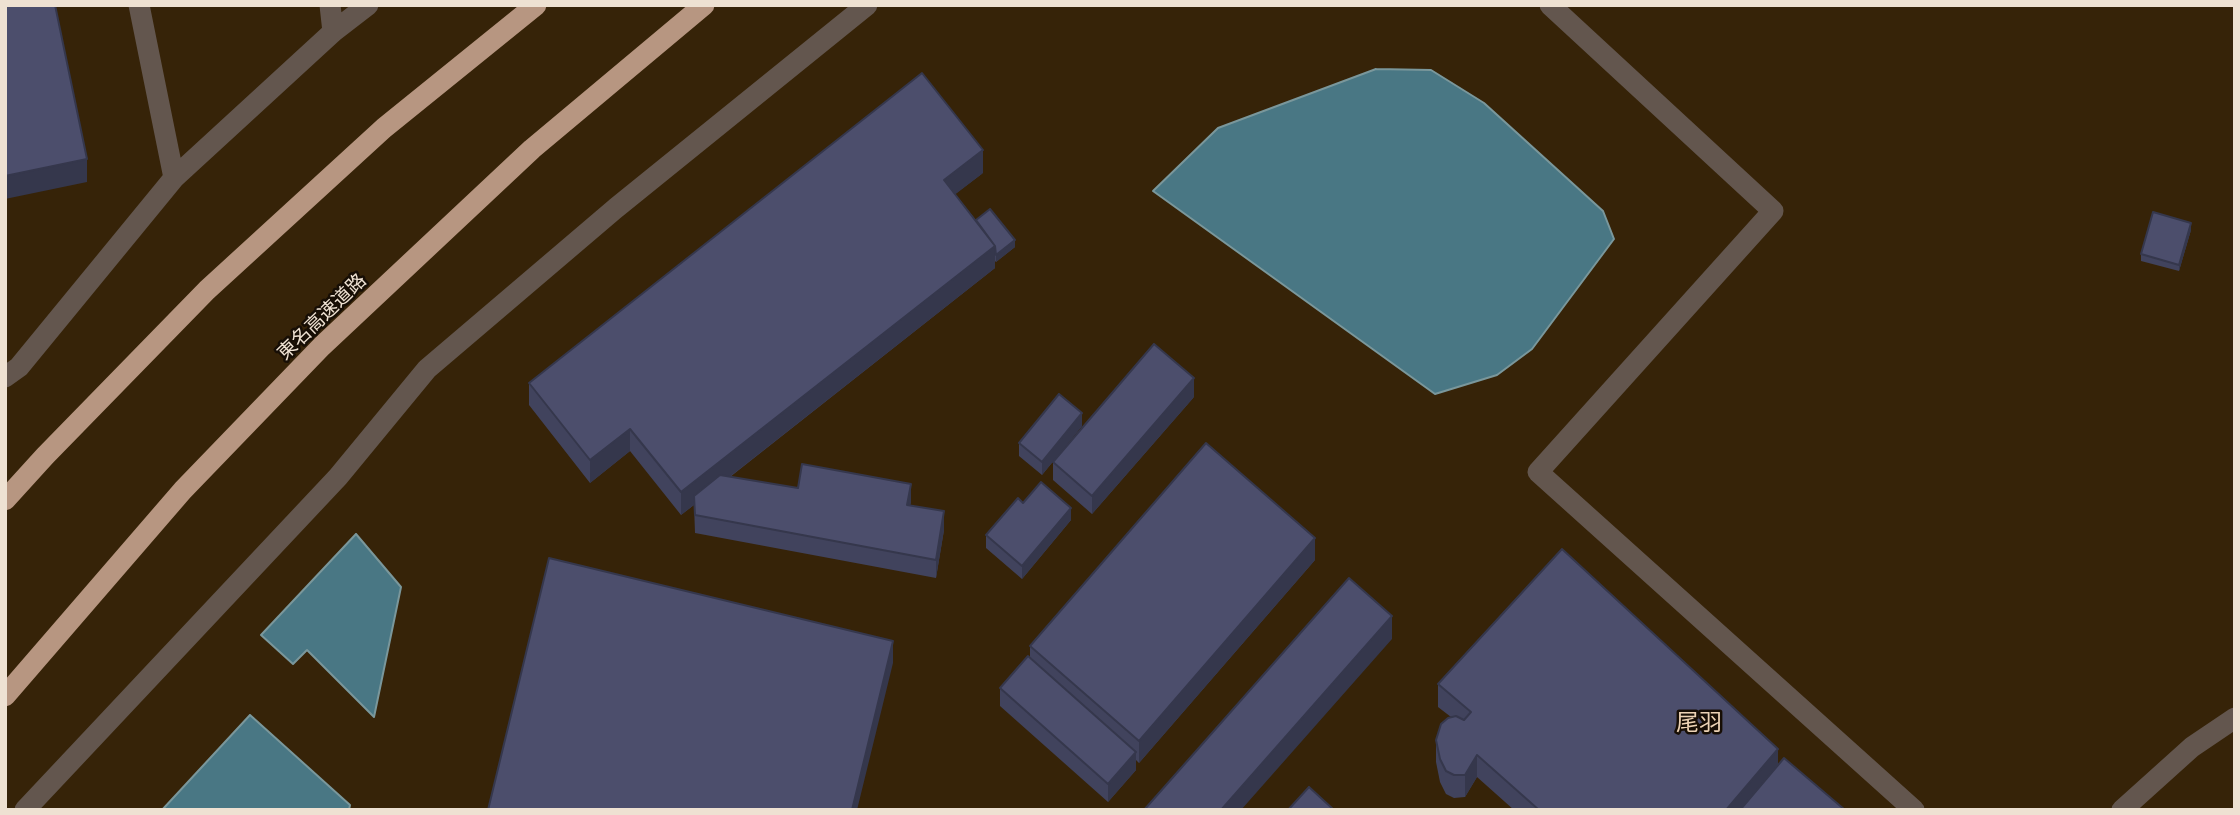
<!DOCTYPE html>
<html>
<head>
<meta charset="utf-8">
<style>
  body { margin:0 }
  #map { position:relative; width:2240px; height:815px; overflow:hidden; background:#362308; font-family:"Crimson Pro",serif }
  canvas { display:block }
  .frame { position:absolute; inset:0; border:7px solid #eee1d2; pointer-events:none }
</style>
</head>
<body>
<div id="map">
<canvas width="2240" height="815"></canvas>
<div class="frame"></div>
</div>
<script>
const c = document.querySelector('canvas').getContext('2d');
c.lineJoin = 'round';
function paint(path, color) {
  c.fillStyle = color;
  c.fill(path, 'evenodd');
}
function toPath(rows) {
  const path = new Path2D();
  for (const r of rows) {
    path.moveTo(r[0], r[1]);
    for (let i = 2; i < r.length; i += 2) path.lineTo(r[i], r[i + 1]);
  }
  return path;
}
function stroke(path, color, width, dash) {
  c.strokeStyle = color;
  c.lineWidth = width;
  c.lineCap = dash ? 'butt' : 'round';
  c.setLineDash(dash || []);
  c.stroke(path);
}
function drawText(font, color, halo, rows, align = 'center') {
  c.font = font + ' "Crimson Pro","Noto Sans JP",serif';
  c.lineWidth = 5;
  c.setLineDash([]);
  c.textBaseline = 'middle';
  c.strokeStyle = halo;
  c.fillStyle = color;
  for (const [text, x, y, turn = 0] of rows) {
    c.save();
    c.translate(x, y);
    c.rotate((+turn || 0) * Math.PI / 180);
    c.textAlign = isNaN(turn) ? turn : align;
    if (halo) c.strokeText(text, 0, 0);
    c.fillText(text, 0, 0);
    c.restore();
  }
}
const water = toPath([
  [1376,69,1431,70,1484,103,1603,211,1614,239,1532,349,1497,375,1435,394,1153,191,1218,128,1376,69],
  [356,534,401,587,374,717,307,650,293,664,261,635,356,534],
  [250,715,350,805,349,810,162,810,250,715]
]);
paint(water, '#497784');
stroke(water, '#7a979b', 2);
stroke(toPath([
  [139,5,174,178],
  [330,5,333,32],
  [1550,5,1773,211,1538,472,1914,810],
  [5,377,19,367,174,178,333,32,368,5],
  [25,810,338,477,427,369,616,208,867,5],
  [2122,810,2192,747,2235,718]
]), '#63564e', 21);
stroke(toPath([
  [5,500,45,456,207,290,384,128,536,5],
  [5,696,183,490,322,346,532,149,704,5]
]), '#b79681', 21);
paint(toPath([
  [983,173,955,194,976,220,1015,247,996,262,995,261,995,268,730,477,798,488,911,502,910,505,944,530,936,578,695,533,694,505,681,515,630,451,590,483,529,405,529,383],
  [2191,230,2179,271,2141,261,2141,254],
  [1194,397,1092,514,1053,480,1053,462],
  [1082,426,1042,475,1019,456,1019,443],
  [1023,503,1071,520,1022,579,986,548,986,535],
  [1315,560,1139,763,1136,760,1136,770,1108,802,1000,706,1000,688,1030,658,1030,646],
  [1438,684,1778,765,1845,810,1514,810,1477,777,1465,797,1454,798,1446,794,1440,782,1436,762,1436,740,1451,717,1438,707]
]), '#41435d');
paint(toPath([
  [983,150,983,173,944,203,944,180],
  [87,159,87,182,5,199,5,176],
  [2191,223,2191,230,2179,271,2179,265],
  [1015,240,1015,247,996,262,996,255],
  [995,246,995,268,681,515,681,492],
  [1194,378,1194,397,1092,514,1092,496],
  [1082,413,1082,426,1042,475,1042,462],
  [630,429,630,451,590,483,590,460],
  [911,484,911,502,907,523,907,505],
  [1071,508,1071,520,1022,579,1022,566],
  [944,511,944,530,936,578,936,560],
  [1315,538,1315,560,1139,763,1139,741],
  [1392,616,1392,639,1241,810,1221,810],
  [893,641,893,663,857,810,852,810],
  [1778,749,1778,772,1745,810,1726,810],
  [1136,752,1136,770,1108,802,1108,784],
  [1477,755,1477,777,1465,797,1465,775]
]), '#35374c');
const building = toPath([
  [5,5,55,5,87,159,5,176,5,5],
  [922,73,983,150,944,180,995,246,681,492,630,429,590,460,529,383,922,73],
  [990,209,1015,240,996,255,995,246,976,220,990,209],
  [2153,212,2191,223,2179,265,2141,254,2153,212],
  [1154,344,1194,378,1092,496,1053,462,1154,344],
  [1059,394,1082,413,1042,462,1019,443,1059,394],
  [1206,443,1315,538,1139,741,1030,646,1206,443],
  [802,464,911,484,907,505,944,511,936,560,695,515,694,496,720,475,798,488,802,464],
  [1041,482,1071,508,1022,566,986,535,1018,498,1023,503,1041,482],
  [1562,549,1778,749,1726,810,1539,810,1477,755,1465,775,1454,775,1446,771,1440,759,1436,740,1441,724,1448,718,1456,716,1464,720,1471,712,1438,684,1562,549],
  [549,558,893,641,852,810,488,810,549,558],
  [1349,578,1392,616,1221,810,1144,810,1349,578],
  [1028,656,1136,752,1108,784,1000,688,1028,656],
  [1784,758,1845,810,1740,810,1784,758],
  [1309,787,1334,810,1288,810,1309,787]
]);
paint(building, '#4c4e6c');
stroke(building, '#35374c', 2);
drawText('19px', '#eee1d2', '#170e05', [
  ["東名高速道路",322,317,-44]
]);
drawText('23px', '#edd3b5', '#170e05', [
  ["尾羽",1699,723]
]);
</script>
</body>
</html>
